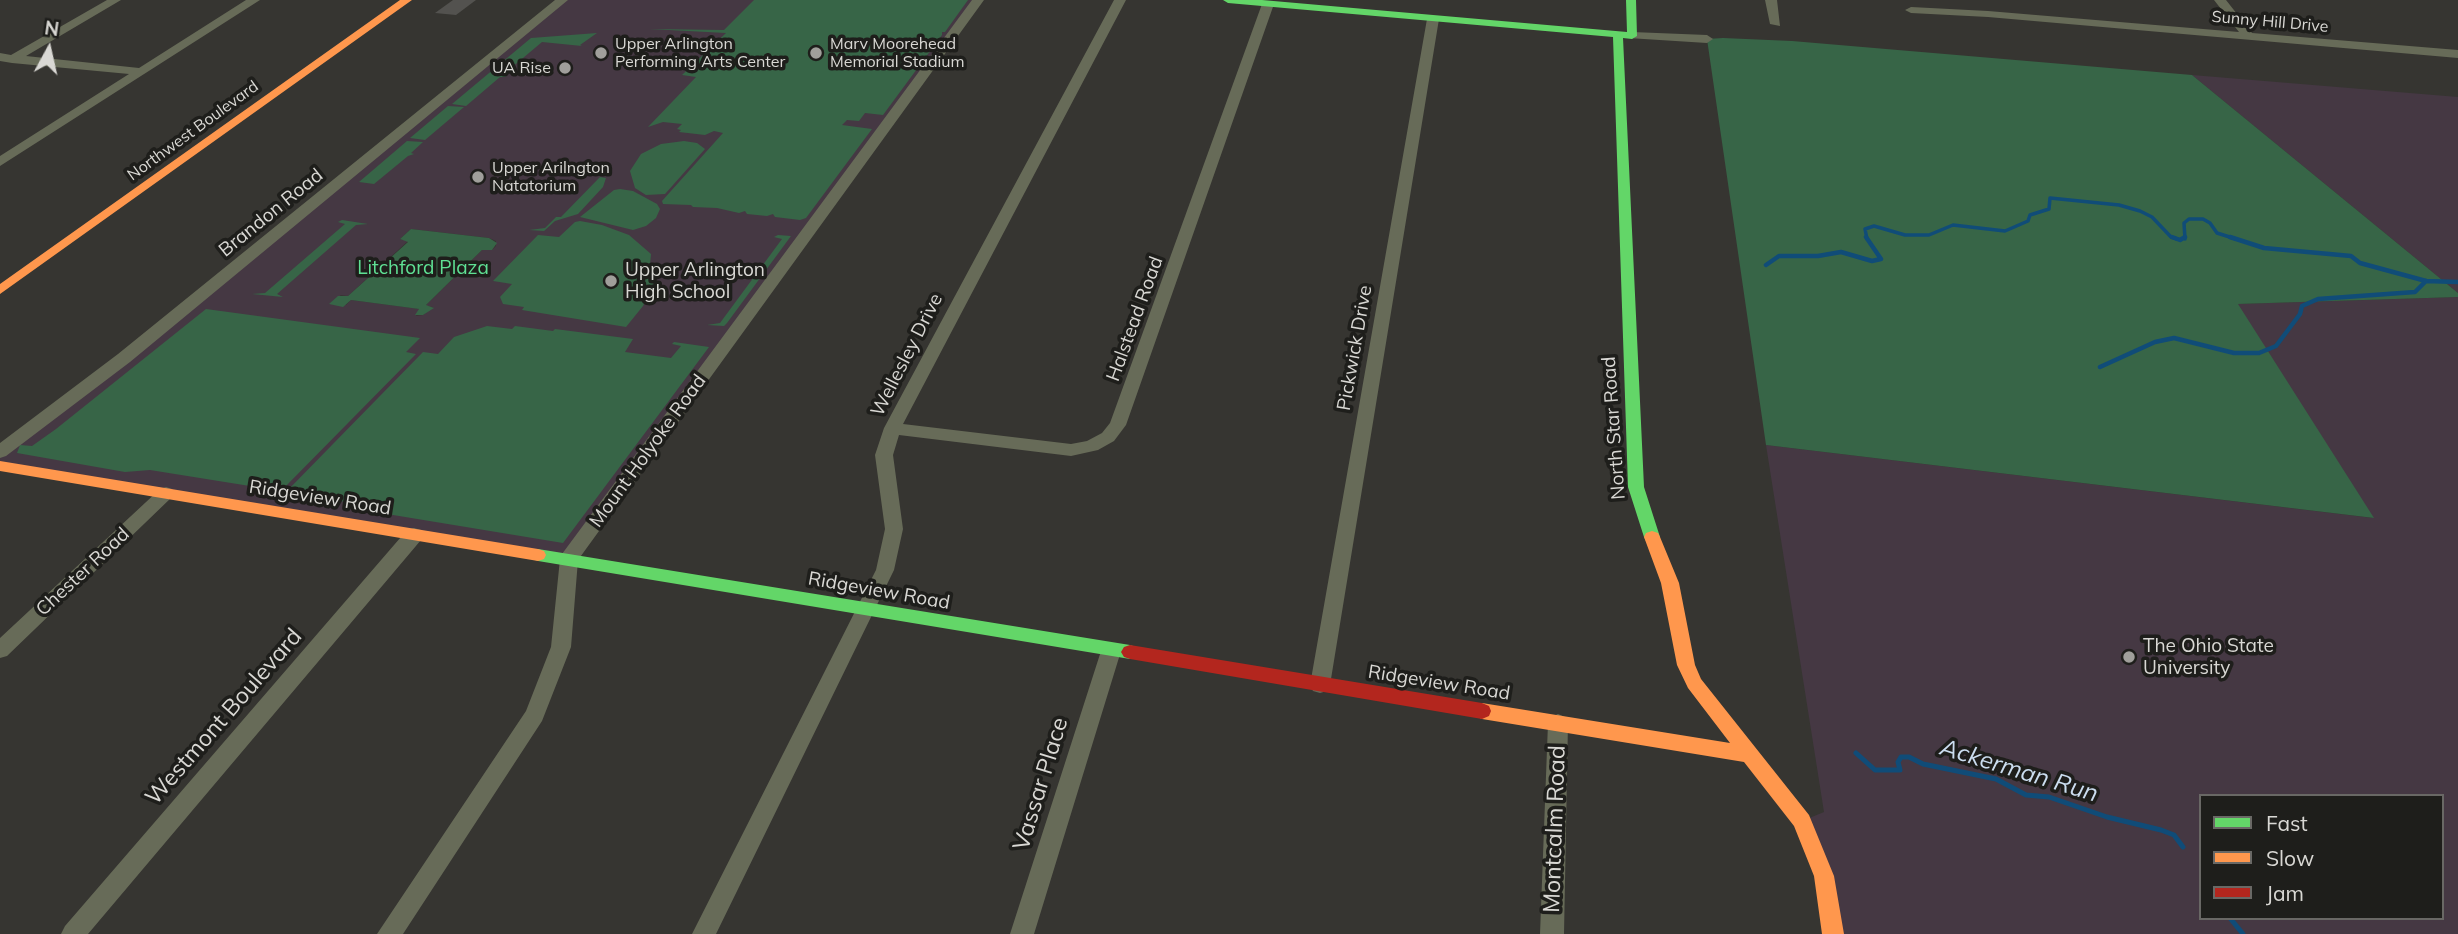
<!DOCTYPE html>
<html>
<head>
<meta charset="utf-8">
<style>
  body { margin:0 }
  #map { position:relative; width:2458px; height:934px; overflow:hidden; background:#363531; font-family:Mulish,sans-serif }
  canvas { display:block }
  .legend { position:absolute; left:2199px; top:794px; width:245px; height:126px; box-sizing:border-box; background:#1e1e1b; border:2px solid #696865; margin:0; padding:9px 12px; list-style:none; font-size:21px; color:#d9d8d4 }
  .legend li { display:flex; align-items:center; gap:14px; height:35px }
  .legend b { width:35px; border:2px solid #696865 }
  .north { position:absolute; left:14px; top:14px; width:70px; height:70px; -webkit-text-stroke:5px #1e1e1b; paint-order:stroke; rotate:8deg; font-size:19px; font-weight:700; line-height:28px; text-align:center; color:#d9d8d4 }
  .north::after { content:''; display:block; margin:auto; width:24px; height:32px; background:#d9d8d4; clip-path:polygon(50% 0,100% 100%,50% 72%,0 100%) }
</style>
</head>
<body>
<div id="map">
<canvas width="2458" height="934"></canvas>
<ul class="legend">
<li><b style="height:9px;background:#63d668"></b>Fast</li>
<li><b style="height:9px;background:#ff974d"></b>Slow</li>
<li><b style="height:9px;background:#b3261e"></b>Jam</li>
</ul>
<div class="north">N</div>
</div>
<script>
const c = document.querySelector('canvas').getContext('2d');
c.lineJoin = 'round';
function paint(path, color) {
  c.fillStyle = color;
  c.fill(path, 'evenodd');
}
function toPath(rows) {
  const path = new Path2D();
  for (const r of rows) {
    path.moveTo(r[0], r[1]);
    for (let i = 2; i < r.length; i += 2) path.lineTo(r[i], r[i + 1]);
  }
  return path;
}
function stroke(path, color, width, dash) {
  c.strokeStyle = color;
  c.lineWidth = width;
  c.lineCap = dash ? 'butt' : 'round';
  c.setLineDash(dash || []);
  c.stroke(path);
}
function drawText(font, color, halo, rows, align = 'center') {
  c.font = font + ' Mulish,sans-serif';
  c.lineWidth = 7;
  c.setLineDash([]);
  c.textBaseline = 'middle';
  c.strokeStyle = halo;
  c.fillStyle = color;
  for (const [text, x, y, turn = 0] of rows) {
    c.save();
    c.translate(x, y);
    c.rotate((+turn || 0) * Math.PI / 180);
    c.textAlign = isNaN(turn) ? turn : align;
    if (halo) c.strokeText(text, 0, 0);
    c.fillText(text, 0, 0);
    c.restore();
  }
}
paint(toPath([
  [562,0,978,0,569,559,0,466,0,452],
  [411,229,489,238,496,241,496,246,492,250,482,250,425,306,433,307,423,315,416,316,420,309,351,300,346,305,340,295,348,296,408,241,400,239],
  [2192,75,2458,97,2458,293],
  [2458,297,2458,934,1833,934,1802,821,1824,812,1766,445,2373,518,2237,304],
  [2201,796,2442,796,2442,918,2201,918]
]), '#453843');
paint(toPath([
  [754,0,968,0,945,32,942,32,942,35,883,115,865,113,859,121,847,120,842,125,872,129,806,218,800,220,775,217,773,214,767,216,747,214,745,211,739,213,717,208,693,207,691,205,663,204,662,201,723,133,714,131,705,135,679,132,681,130,677,129,682,124,663,122,648,127,696,77,682,75,726,33,649,29,724,30],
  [597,33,580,45,582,46,542,42,504,74,506,76,505,77,500,77,466,106,452,104,531,38],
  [1723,38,1792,41,2192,75,2458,293,2458,297,2238,304,2374,518,1766,445,1707,39],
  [448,106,464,107,425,140,410,138],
  [407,141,423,142,411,153,414,154,408,156,374,184,359,182],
  [684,141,697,143,705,149,665,194,646,195,635,188,630,171,641,154,661,144],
  [600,177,606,178,603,187,578,214,555,221,544,231,529,230,545,228,556,217,561,217],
  [620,189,633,191,657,204,660,209,656,218,646,226,633,230,580,217,614,190],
  [342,220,368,224,356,225,277,294,283,297,252,294,265,293,345,224,338,222],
  [580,221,602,225,629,235,651,254,649,275,655,275,653,286,643,306,626,327,522,310,524,307,503,304,500,297,512,284,493,281,538,235,559,237,575,222],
  [411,229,489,238,497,243,492,250,482,250,426,305,434,308,423,315,415,315,419,309,351,300,343,307,329,304,338,296,348,296,408,242,400,239],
  [778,235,791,236,727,323,724,326,707,325,720,323,782,239,774,237],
  [206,309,420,338,406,352,416,354,281,491,150,470,125,472,17,453,20,445,32,446,56,429],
  [487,326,512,329,515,326,553,331,555,329,633,339,625,352,671,358,681,346,672,344,674,342,709,347,563,543,387,514,370,506,286,492,423,352,438,354,454,337]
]), '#376547');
stroke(toPath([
  [1867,239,1865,229,1874,226,1905,235,1929,235,1953,225,2005,231,2028,221,2030,215,2049,209,2050,198,2119,205,2140,211,2152,217,2171,237,2177,239],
  [2185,239,2184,223,2189,219,2203,219,2210,223,2217,233,2236,239]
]), '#104c78', 3.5);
stroke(toPath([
  [2172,237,2180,240,2185,237],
  [2230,237,2264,248,2351,256,2360,263,2426,281,2458,282],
  [1766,265,1779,256,1818,256,1841,252,1872,261,1881,259,1866,237],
  [2100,367,2155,342,2174,338,2234,353,2259,353,2276,346,2300,314,2302,306,2318,299,2415,292,2426,281]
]), '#104c78', 4.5);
stroke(toPath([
  [1856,753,1875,770,1900,770,1898,762,1901,757,1909,757,1923,764,1996,779,2026,795,2049,797,2107,817,2161,830,2174,835,2183,847],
  [2230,918,2243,934]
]), '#104c78', 5);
paint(toPath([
  [453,0,476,0,456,15,435,13]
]), '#53524f');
paint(toPath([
  [107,0,121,0,26,56,139,68,246,0,260,0,0,166,0,156,129,74,12,63,0,61,0,53,11,55,107,0],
  [555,0,568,0,130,362,6,456,0,458,0,443,118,354,555,0],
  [972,0,984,0,578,560,571,647,542,721,403,934,377,934,526,711,551,647,560,559,562,554,972,0],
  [1114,0,1126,0,903,424,1071,444,1087,441,1102,433,1110,423,1262,4,1272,2,1274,4,1126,425,1114,441,1098,450,1071,456,899,435,893,455,903,529,894,570,716,934,692,934,876,570,885,529,875,455,884,428,1114,0],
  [1765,0,1777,0,1780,26,1770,24,1765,0],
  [2214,0,2226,0,2252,33,2458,50,2458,58,1988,17,1911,13,1905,10,1911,7,1988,11,2239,32,2214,0],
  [1433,16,1439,19,1330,685,1327,691,1320,693,1313,691,1310,685,1427,19,1433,16],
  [1632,32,1707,35,1713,39,1707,43,1628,38,1626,36,1632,32],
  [166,487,172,489,175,493,172,497,7,656,0,658,0,638,160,489,166,487],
  [414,528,421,530,423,535,421,540,88,934,61,934,65,926,407,530,414,528],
  [1111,643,1118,645,1121,651,1034,934,1010,934,1101,651,1104,645,1111,643],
  [1558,714,1565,717,1568,723,1564,934,1540,934,1548,723,1551,717,1558,714]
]), '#676b58');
paint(toPath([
  [1223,0,1262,0,1627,32,1626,0,1636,0,1637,36,1632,39,1623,38,1644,487,1660,537,1658,541,1652,543,1646,541,1644,537,1628,487,1613,37,1228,3,1223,0],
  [538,549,1130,645,1136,647,1139,652,1136,657,1130,659,538,561,532,559,530,555,532,551,538,549]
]), '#63d668');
paint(toPath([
  [400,0,412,0,0,294,0,284,400,0],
  [0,461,538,549,544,551,546,555,544,559,538,561,0,471,0,461],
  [1652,531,1658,533,1660,537,1679,583,1695,665,1701,679,1809,815,1834,876,1844,934,1822,934,1814,876,1794,826,1744,762,1482,719,1475,716,1473,711,1475,706,1482,703,1730,743,1688,688,1677,665,1661,583,1644,537,1646,533,1652,531]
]), '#ff974d');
paint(toPath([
  [1130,645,1482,703,1489,706,1491,711,1489,716,1482,719,1130,659,1124,657,1121,652,1124,647,1130,645]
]), '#b3261e');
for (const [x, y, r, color] of [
  [601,53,7,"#a09f9b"],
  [816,53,7,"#a09f9b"],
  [565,68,7,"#a09f9b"],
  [478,177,7,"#a09f9b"],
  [611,281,7,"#a09f9b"],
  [2129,657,7,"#a09f9b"]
]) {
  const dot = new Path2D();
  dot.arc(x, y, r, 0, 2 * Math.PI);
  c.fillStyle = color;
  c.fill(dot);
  stroke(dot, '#1e1e1b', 2.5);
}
drawText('16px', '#d9d8d4', '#1e1e1b', [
  ["Sunny Hill Drive",2270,22,5],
  ["Northwest Boulevard",193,131,-36]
]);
drawText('16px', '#d9d8d4', '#1e1e1b', [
  ["Upper Arlington",615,44],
  ["Performing Arts Center",615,62],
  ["Marv Moorehead",830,44],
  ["Memorial Stadium",830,62],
  ["UA Rise",551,68,"right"],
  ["Upper Arilngton",492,168],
  ["Natatorium",492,186]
], 'left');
drawText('19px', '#d9d8d4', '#1e1e1b', [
  ["Brandon Road",271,213,-39],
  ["Halstead Road",1135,319,-70],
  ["Pickwick Drive",1355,348,-80],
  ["Wellesley Drive",907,355,-63],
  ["North Star Road",1614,428,-94],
  ["Mount Holyoke Road",648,451,-54],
  ["Ridgeview Road",320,498,9],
  ["Chester Road",83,572,-43],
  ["Ridgeview Road",879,591,10],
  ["Ridgeview Road",1439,683,9]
]);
drawText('19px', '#5fe094', '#1e1e1b', [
  ["Litchford Plaza",423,268]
]);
drawText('19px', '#d9d8d4', '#1e1e1b', [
  ["Upper Arlington",625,270],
  ["High School",625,292],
  ["The Ohio State",2143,646],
  ["University",2143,668]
], 'left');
drawText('23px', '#d9d8d4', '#1e1e1b', [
  ["Westmont Boulevard",224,717,-49],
  ["Vassar Place",1041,784,-73],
  ["Montcalm Road",1555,829,-88]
]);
drawText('italic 24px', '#cbddef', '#1e1e1b', [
  ["Ackerman Run",2019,771,17]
]);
</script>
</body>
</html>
